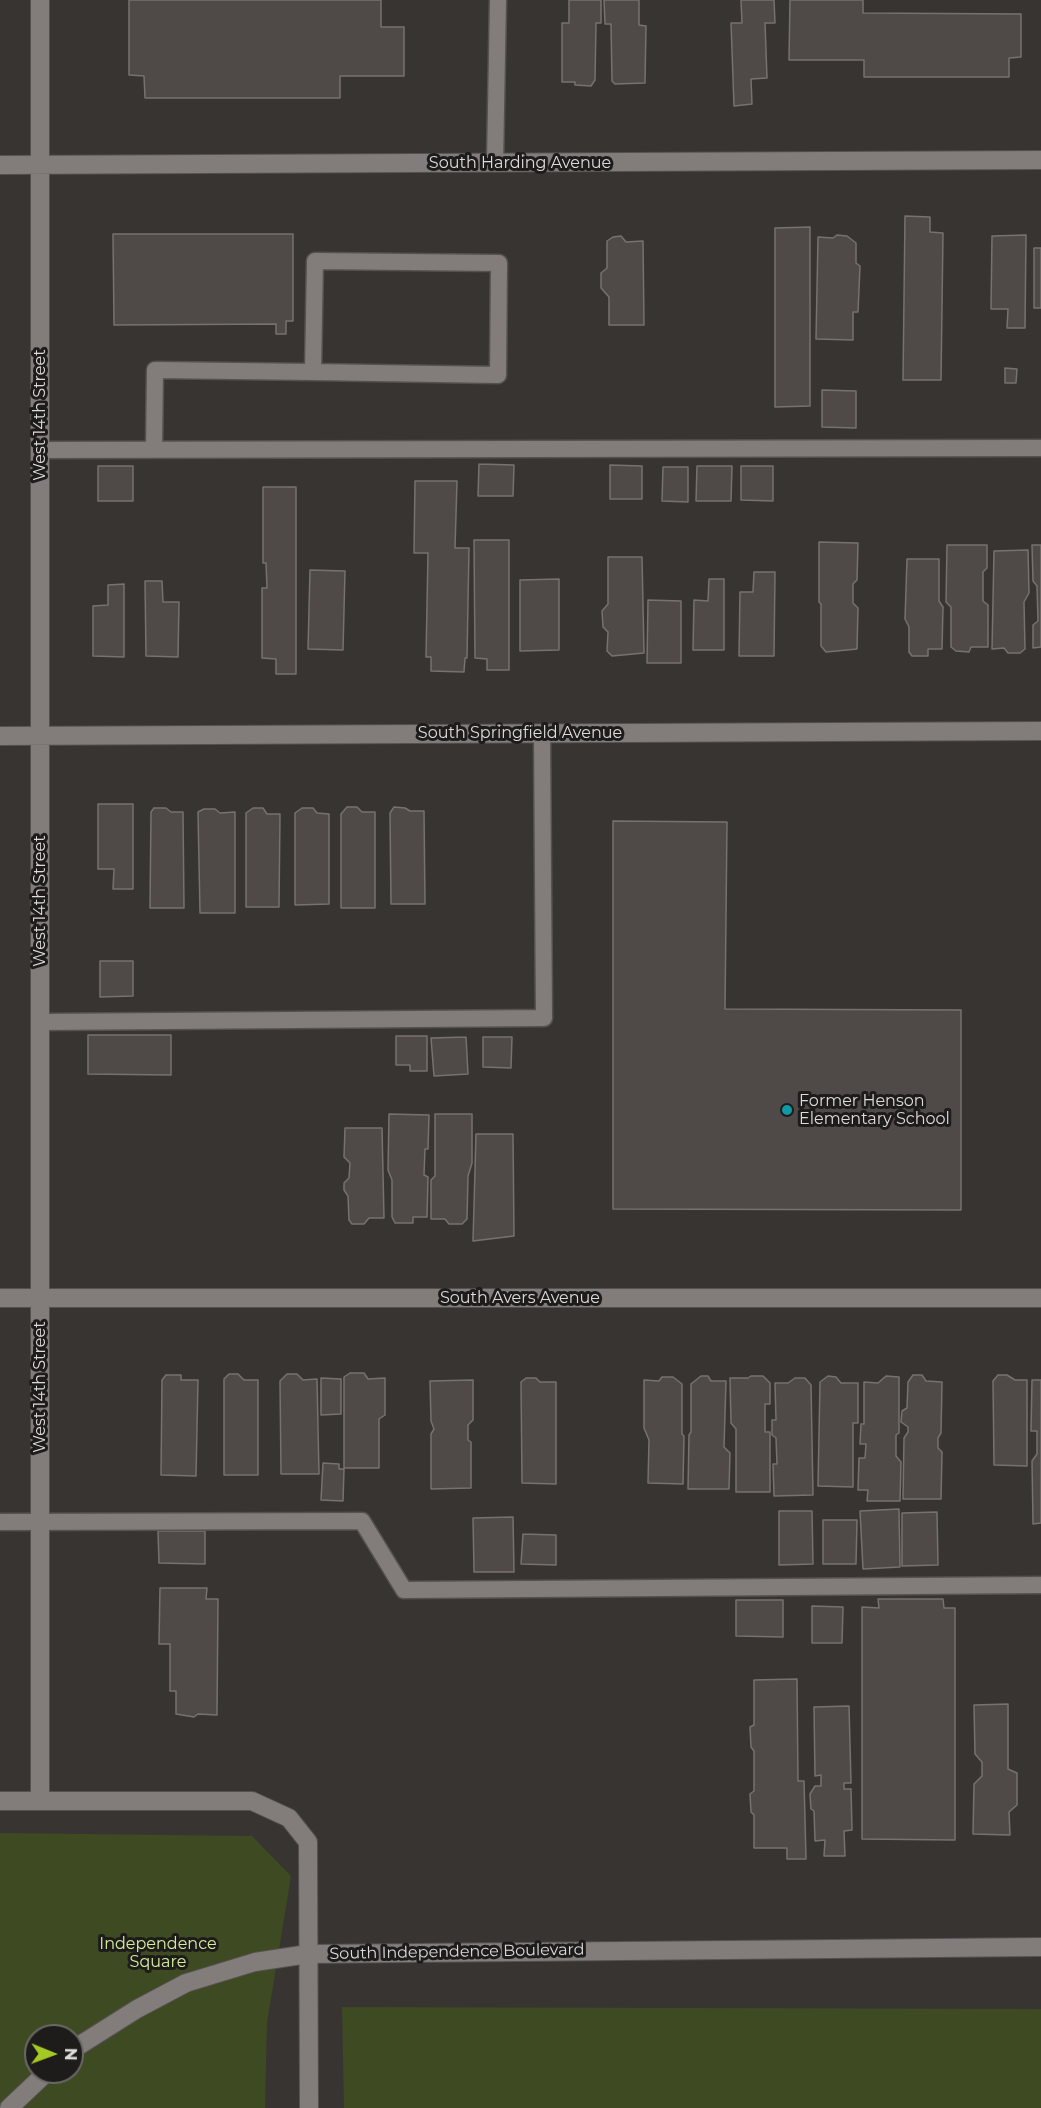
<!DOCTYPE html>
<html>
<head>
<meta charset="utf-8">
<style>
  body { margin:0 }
  #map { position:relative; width:1041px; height:2108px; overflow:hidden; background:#383432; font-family:Montserrat,sans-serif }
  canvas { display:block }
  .north { position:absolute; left:24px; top:2024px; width:60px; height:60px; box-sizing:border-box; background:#1e1c1b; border:2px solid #6a6867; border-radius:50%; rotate:91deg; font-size:16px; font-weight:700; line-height:24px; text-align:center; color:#dddbd9 }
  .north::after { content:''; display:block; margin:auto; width:21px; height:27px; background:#a4c824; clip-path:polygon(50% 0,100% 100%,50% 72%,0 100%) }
</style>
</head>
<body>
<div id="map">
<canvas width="1041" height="2108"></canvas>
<div class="north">N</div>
</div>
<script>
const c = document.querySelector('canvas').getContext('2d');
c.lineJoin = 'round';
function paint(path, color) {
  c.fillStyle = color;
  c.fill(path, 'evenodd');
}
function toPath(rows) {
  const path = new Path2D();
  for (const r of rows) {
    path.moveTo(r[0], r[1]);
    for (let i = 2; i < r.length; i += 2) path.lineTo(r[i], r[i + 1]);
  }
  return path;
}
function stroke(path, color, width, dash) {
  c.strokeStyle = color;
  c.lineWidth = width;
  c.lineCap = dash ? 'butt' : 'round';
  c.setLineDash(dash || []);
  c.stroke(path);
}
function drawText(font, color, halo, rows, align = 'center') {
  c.font = font + ' Montserrat,sans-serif';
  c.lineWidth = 6;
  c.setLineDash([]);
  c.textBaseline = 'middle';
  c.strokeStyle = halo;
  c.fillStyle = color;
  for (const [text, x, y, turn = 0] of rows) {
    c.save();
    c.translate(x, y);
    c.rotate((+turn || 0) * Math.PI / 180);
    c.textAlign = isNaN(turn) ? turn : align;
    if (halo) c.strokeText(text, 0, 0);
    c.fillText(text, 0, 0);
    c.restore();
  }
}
paint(toPath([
  [0,1833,252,1836,291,1876,267,2023,265,2108,0,2108],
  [36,2036,72,2036,72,2072,36,2072],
  [342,2007,1041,2009,1041,2108,344,2108]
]), '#3e4a22');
const building = toPath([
  [129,0,381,0,381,27,404,27,404,76,340,76,340,98,145,98,144,76,129,75,129,0],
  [569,0,601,0,601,23,596,23,595,80,591,86,575,85,575,82,562,82,562,23,569,23,569,0],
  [604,0,639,0,639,25,646,26,645,83,615,84,612,81,611,24,605,24,604,0],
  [741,0,774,0,775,23,765,23,767,78,751,79,752,104,734,106,731,23,742,23,741,0],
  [790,0,863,0,863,13,1021,14,1021,57,1009,58,1009,77,864,77,864,60,789,60,790,0],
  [905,216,930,217,930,232,943,233,941,380,903,380,905,216],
  [810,227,810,406,775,407,775,228,810,227],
  [113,234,293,234,293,321,286,321,286,334,276,334,276,324,114,325,113,234],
  [837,235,847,236,856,243,856,263,860,266,858,312,853,312,853,340,816,339,818,237,833,238,837,235],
  [1026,235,1025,328,1007,328,1008,309,991,309,992,236,1026,235],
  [621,236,626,242,643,241,644,325,609,325,609,297,601,288,601,273,607,268,607,241,613,237,621,236],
  [1034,248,1041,248,1041,308,1034,308,1034,248],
  [1005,368,1017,369,1016,383,1005,383,1005,368],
  [822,390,856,391,856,428,822,427,822,390],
  [479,464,514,465,513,496,478,496,479,464],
  [610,465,642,466,642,499,610,499,610,465],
  [98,466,133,466,133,501,98,501,98,466],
  [697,466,732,466,731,501,696,501,697,466],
  [741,466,773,466,773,501,741,500,741,466],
  [663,467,688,467,688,502,662,501,663,467],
  [415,481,457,481,455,548,469,548,467,658,465,658,464,672,431,671,431,657,426,657,428,553,414,553,415,481],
  [263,487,296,487,296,674,276,674,276,659,262,658,262,588,267,588,266,563,263,563,263,487],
  [474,540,509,540,509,670,487,670,487,659,475,658,474,540],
  [819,542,858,543,857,580,853,584,853,603,858,608,857,649,826,652,821,646,821,604,819,602,819,542],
  [947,545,987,545,987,568,983,572,983,601,988,605,988,647,971,647,969,652,956,651,951,647,951,607,946,602,947,545],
  [1032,545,1041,545,1041,647,1033,648,1033,625,1038,621,1037,586,1033,581,1032,545],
  [1028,550,1029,593,1024,602,1025,649,1020,653,1008,653,1004,648,992,649,994,551,1028,550],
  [608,557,642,557,644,653,612,656,607,651,608,632,603,627,602,611,608,604,608,557],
  [907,559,939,559,939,601,943,607,942,649,928,649,928,656,912,656,909,652,909,627,905,619,907,559],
  [310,570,345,571,343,650,308,649,310,570],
  [754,572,775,572,774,656,739,656,740,592,753,592,754,572],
  [559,579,559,650,520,651,520,580,559,579],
  [709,579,724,579,724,650,693,650,694,600,708,601,709,579],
  [145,581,162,581,163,602,179,602,178,657,146,656,145,581],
  [124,584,124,657,93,656,93,606,108,605,108,585,124,584],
  [648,600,681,601,681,663,647,663,648,600],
  [98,804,133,804,133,889,113,889,114,869,98,869,98,804],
  [347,807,357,807,362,812,375,812,375,908,341,908,341,814,347,807],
  [394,807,405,808,410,811,424,811,425,904,391,904,390,813,394,807],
  [154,808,166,808,171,812,183,812,184,908,150,908,151,812,154,808],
  [253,808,263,808,267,814,280,814,279,907,246,907,246,813,253,808],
  [302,808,313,808,317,813,329,814,329,904,295,905,295,813,302,808],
  [204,809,215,809,220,813,235,812,235,913,200,913,198,812,204,809],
  [613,821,727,822,725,1009,961,1010,961,1210,613,1209,613,821],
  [100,961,133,961,133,996,100,997,100,961],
  [88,1035,171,1035,171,1075,88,1074,88,1035],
  [396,1036,427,1036,427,1071,410,1071,410,1065,396,1065,396,1036],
  [466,1037,468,1074,434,1076,431,1038,466,1037],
  [483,1037,512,1037,511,1068,483,1067,483,1037],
  [389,1114,429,1115,428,1149,425,1149,424,1175,428,1177,427,1217,413,1217,413,1223,395,1223,392,1217,392,1180,388,1170,389,1114],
  [435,1114,472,1114,472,1163,468,1176,467,1219,462,1224,449,1224,445,1219,431,1219,431,1180,435,1176,435,1114],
  [345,1128,382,1128,384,1218,369,1218,364,1224,352,1224,349,1220,348,1196,344,1190,344,1183,349,1178,350,1163,344,1157,345,1128],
  [476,1134,513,1134,514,1236,473,1241,476,1134],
  [350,1373,364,1373,368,1379,385,1378,385,1415,379,1419,379,1468,344,1468,344,1377,350,1373],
  [229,1374,238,1374,244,1380,258,1380,258,1475,224,1475,224,1379,229,1374],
  [287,1374,297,1374,303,1380,317,1379,319,1474,281,1474,280,1381,287,1374],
  [166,1375,181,1375,181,1380,198,1380,196,1476,161,1475,162,1380,166,1375],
  [913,1375,922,1375,926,1381,942,1382,941,1433,938,1438,938,1448,942,1452,941,1499,903,1499,904,1438,908,1432,908,1427,901,1422,902,1411,907,1408,908,1382,913,1375],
  [998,1375,1007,1375,1015,1380,1027,1380,1027,1466,994,1465,993,1381,998,1375],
  [701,1376,708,1376,711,1381,726,1381,724,1447,730,1453,729,1489,688,1489,689,1435,691,1432,691,1384,701,1376],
  [751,1376,763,1376,770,1383,770,1404,765,1404,765,1432,770,1432,770,1492,736,1492,736,1429,731,1423,730,1378,748,1378,751,1376],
  [828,1376,836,1377,841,1383,858,1383,858,1423,853,1423,853,1487,818,1486,820,1382,828,1376],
  [886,1376,899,1377,899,1433,896,1435,896,1456,901,1462,900,1501,867,1501,868,1490,858,1490,859,1458,865,1458,866,1444,860,1444,861,1424,864,1424,864,1382,878,1383,886,1376],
  [662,1377,673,1377,682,1384,682,1434,684,1436,683,1484,648,1483,649,1440,644,1428,644,1380,659,1381,662,1377],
  [321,1378,341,1379,341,1414,321,1415,321,1378],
  [526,1378,536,1378,540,1382,556,1382,556,1484,522,1483,521,1382,526,1378],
  [795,1378,805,1378,811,1385,813,1495,774,1496,773,1464,777,1464,776,1438,772,1435,772,1420,776,1420,775,1383,788,1383,795,1378],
  [473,1380,473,1420,468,1425,468,1440,471,1442,471,1488,431,1489,431,1434,434,1429,431,1421,430,1381,473,1380],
  [1032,1380,1041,1380,1041,1523,1033,1524,1032,1461,1037,1454,1037,1431,1031,1431,1032,1380],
  [323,1463,339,1464,339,1469,344,1469,343,1501,321,1500,323,1463],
  [899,1509,900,1567,863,1569,860,1511,899,1509],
  [779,1511,812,1511,813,1564,779,1565,779,1511],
  [937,1512,938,1565,902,1566,902,1513,937,1512],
  [513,1517,514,1572,474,1572,473,1518,513,1517],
  [823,1520,857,1520,856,1564,823,1564,823,1520],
  [158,1531,205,1531,205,1564,159,1563,158,1531],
  [523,1534,556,1535,556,1565,521,1564,523,1534],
  [160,1588,207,1588,206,1599,218,1599,217,1715,198,1714,194,1717,176,1714,176,1691,170,1691,170,1644,159,1644,160,1588],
  [878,1599,943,1599,944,1608,955,1608,955,1840,862,1839,862,1607,879,1608,878,1599],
  [736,1600,783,1600,783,1637,736,1636,736,1600],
  [812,1606,843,1607,842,1643,812,1643,812,1606],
  [797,1679,798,1781,804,1781,806,1859,787,1859,787,1848,754,1848,754,1815,751,1812,750,1794,754,1791,754,1751,751,1747,750,1727,754,1725,754,1680,797,1679],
  [1008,1704,1008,1769,1017,1773,1017,1805,1009,1812,1010,1835,973,1834,974,1784,982,1776,982,1762,975,1754,974,1705,1008,1704],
  [849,1706,851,1783,844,1783,844,1789,851,1789,852,1830,844,1831,845,1856,824,1856,825,1840,815,1841,814,1811,811,1809,810,1794,815,1786,821,1786,821,1775,815,1776,814,1707,849,1706]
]);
paint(building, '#4f4a48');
stroke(building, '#77726f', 1.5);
const service = toPath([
  [495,163,498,0],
  [40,450,1041,448],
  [154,450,155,370,313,372,498,375,499,263,315,261,313,372],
  [40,1022,544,1018,542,733],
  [0,1522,362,1521,404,1590,1041,1585]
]);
const minor = toPath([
  [40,0,40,1801],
  [0,165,1041,160],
  [0,736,1041,731],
  [0,1298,1041,1298],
  [0,1801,252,1801,289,1818,308,1842,309,2108]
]);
const tertiary = toPath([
  [72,2050,137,2009,186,1983,255,1962,308,1954,1041,1947],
  [9,2108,47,2072]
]);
stroke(service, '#55514f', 19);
stroke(minor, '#55514f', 20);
stroke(tertiary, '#55514f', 20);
stroke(service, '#827d7b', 16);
stroke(minor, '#827d7b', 18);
stroke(tertiary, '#827d7b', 18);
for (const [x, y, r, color] of [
  [787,1110,6,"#0f9aa8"]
]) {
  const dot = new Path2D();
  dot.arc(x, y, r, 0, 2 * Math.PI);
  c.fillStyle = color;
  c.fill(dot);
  stroke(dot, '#1e1c1b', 2);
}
drawText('16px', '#dddbd9', '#1e1c1b', [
  ["South Harding Avenue",520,163],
  ["West 14th Street",40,415,-90],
  ["South Springfield Avenue",520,733],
  ["West 14th Street",40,901,-90],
  ["South Avers Avenue",520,1298],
  ["West 14th Street",40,1387,-90],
  ["South Independence Boulevard",457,1952,-1]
]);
drawText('16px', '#dddbd9', '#1e1c1b', [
  ["Former Henson",799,1101],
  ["Elementary School",799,1119]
], 'left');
drawText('16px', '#d4ee9b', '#1e1c1b', [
  ["Independence",158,1944],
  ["Square",158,1962]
]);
</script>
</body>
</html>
